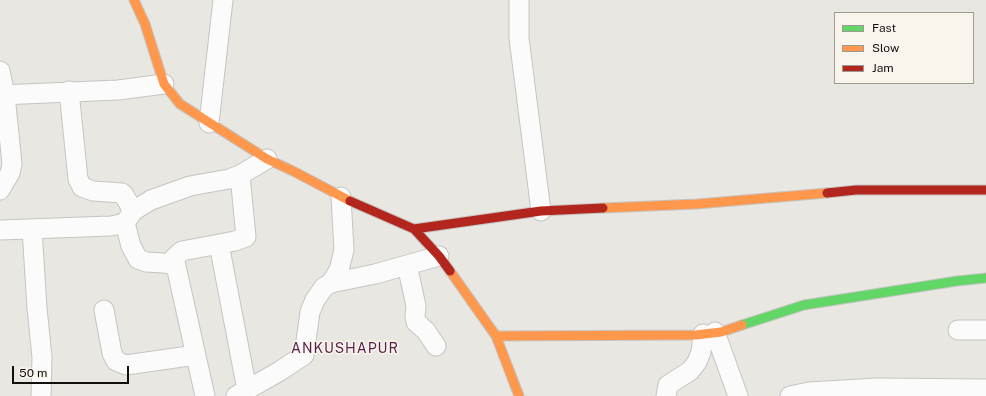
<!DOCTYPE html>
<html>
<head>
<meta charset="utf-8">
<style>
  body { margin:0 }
  #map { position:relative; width:986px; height:396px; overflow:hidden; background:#e9e7e2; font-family:"Public Sans",sans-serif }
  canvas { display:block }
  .legend { position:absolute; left:834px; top:12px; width:140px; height:72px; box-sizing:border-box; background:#f9f5ed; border:1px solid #9d9993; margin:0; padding:5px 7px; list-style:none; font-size:12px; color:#12100d }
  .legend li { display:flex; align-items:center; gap:8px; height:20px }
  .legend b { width:20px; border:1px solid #9d9993 }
  .scale { position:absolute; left:12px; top:366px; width:117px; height:18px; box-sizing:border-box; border:2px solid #12100d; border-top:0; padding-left:5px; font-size:12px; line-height:14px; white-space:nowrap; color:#12100d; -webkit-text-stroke:3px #f9f5ed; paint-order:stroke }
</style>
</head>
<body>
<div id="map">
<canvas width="986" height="396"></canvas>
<ul class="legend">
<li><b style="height:5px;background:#63d668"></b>Fast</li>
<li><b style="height:5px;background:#ff974d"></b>Slow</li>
<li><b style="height:5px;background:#b3261e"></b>Jam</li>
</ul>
<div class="scale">50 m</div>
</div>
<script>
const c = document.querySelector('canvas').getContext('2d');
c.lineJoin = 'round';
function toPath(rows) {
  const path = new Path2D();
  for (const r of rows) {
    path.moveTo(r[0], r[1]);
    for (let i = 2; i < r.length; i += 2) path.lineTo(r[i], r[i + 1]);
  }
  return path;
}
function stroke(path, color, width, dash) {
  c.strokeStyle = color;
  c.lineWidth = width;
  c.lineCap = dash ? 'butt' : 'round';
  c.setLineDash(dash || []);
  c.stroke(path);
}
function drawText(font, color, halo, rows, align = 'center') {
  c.font = font + ' "Public Sans",sans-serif';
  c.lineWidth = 3;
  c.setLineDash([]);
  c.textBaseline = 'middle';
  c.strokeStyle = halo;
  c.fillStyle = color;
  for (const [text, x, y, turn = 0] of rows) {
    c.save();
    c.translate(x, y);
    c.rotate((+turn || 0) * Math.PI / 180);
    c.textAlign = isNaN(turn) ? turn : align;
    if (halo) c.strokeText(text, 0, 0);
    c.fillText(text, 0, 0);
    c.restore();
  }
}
const street = toPath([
  [519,0,519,38,541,211],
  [0,71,5,95,12,164,10,173,0,190],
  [69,91,78,179,82,187,93,191,122,193,124,195,133,211],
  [0,95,118,90,164,84],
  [209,123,223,0],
  [125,223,131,246,138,259,146,262,164,263,174,265,176,266,205,396],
  [32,229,37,308,42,357,41,396],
  [0,230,111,226,125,223,133,211,151,200,190,186,229,179,240,175,267,159],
  [219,244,247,390],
  [174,265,174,258,182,251,235,241,246,237,240,175],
  [407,265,416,306,415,316,416,322,426,331,436,346],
  [331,283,339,270,344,250,341,197],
  [104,310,112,353,116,361,126,365,196,355],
  [958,330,986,330],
  [715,332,738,396],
  [236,396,280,371,304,355,310,312,315,300,324,287,331,283,375,274,439,256],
  [666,396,668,385,690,371,697,362,701,352,703,334],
  [790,396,809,392,877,388,986,389]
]);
const fast = toPath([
  [742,325,804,305,957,281,986,278]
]);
const slow = toPath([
  [134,0,145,24,164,84,180,104,267,159,293,171,350,201],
  [603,208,697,204,827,193],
  [450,271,496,336,519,396],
  [496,336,696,335,721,332,742,325]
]);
const jam = toPath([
  [827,193,856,190,986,190],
  [350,201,414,229,439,256,450,271],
  [414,229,541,211,603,208]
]);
stroke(street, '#c6c4c1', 21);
stroke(fast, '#c6c4c1', 11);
stroke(slow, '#c6c4c1', 11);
stroke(jam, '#c6c4c1', 11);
stroke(street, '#fcfbfb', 19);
stroke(fast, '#63d668', 9);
stroke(slow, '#ff974d', 9);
stroke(jam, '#b3261e', 9);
c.letterSpacing = '1px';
drawText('14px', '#571e48', '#f9f5ed', [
  ["ANKUSHAPUR",345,349]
]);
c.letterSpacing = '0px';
</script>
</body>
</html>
